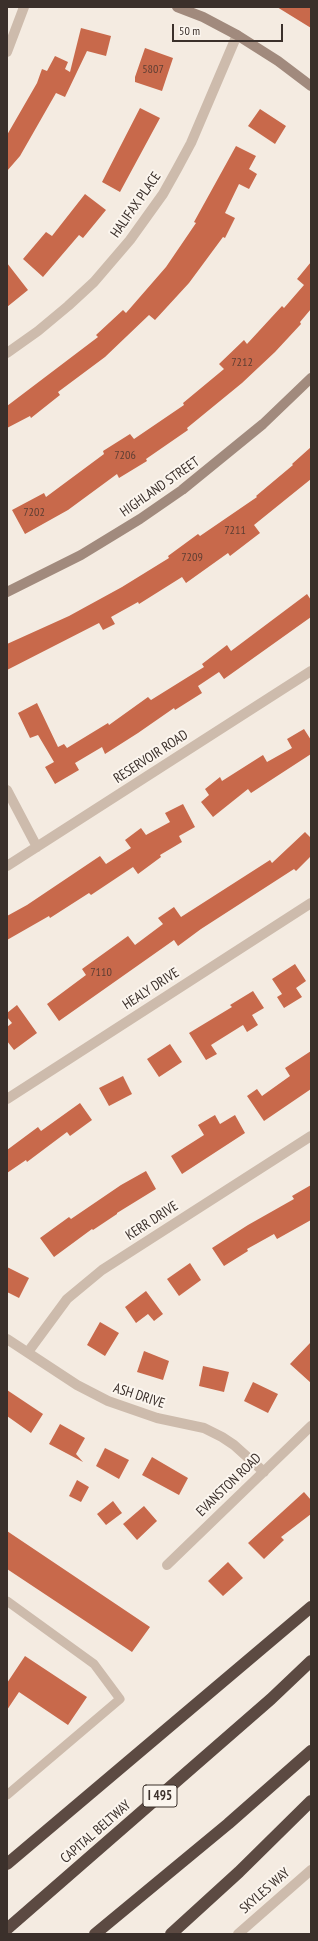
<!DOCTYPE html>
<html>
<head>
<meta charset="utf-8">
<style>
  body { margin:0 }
  #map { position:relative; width:318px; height:1941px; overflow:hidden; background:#f4ebe1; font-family:"PT Sans Narrow",sans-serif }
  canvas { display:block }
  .frame { position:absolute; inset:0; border:8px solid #3b302b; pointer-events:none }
  .scale { position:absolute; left:172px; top:24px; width:111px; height:18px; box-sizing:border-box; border:2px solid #3b302b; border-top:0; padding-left:5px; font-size:12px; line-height:14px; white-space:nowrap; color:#3b302b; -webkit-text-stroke:3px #fbf5ee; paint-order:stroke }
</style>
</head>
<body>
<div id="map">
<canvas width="318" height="1941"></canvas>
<div class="frame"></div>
<div class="scale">50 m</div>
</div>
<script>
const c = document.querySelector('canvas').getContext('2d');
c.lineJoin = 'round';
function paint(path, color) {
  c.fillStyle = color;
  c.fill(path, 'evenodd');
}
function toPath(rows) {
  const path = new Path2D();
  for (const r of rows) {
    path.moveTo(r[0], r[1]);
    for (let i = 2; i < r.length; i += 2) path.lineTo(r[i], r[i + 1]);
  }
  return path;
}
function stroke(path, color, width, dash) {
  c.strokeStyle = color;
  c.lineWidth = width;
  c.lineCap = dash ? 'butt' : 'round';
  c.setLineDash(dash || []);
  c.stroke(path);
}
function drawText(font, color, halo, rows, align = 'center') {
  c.font = font + ' "PT Sans Narrow",sans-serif';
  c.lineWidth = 4;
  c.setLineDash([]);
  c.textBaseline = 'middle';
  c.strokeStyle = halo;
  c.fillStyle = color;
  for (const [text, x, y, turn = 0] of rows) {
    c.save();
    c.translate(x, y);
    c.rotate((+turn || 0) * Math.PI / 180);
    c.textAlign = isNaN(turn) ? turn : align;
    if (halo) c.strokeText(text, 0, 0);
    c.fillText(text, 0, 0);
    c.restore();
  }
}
paint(toPath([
  [277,7,311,7,311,28],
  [81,28,111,36,106,56,87,51,65,97,56,93,20,156,7,171,7,135,37,83,42,69,47,71,55,56,68,62,65,69,70,72],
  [145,48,173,58,162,91,135,82,135,77],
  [140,108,160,118,120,192,102,182],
  [260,109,286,126,275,144,248,126],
  [236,146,256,156,249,169,257,174,249,189,239,184,225,213,235,218,225,238,223,237,189,283,155,320,149,315,105,357,58,392,60,395,31,418,30,416,7,428,7,406,98,337,96,335,123,310,126,313,166,267,196,223,194,222],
  [85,194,106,210,83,238,79,235,43,277,23,259,46,232,52,236],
  [311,262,311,309,300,322,301,324,275,352,242,383,187,428,188,430,146,459,147,461,119,478,117,474,68,510,25,534,12,510,44,493,46,497,104,454,103,451,130,434,134,439,184,405,183,403,224,369,219,364,244,340,247,344,282,306,284,308,304,285,297,279],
  [7,263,28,290,7,307],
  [311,447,311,479,254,525,260,533,230,556,228,553,186,583,182,577,139,604,138,602,111,617,115,624,103,630,99,623,7,670,7,644,69,616,122,587,169,558,168,556,198,534,200,536,257,497,256,496,293,465,292,464],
  [307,594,311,600,311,617,224,679,219,672,198,686,202,693,175,710,174,708,138,733,105,754,102,747,75,763,79,770,55,784,45,767,54,762,38,735,30,738,18,713,37,703,58,747,64,744,67,748,108,723,109,725,148,697,151,700,204,667,202,664,227,645,231,651],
  [304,729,311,740,311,754,251,793,248,789,213,817,201,802,209,795,205,789,220,777,222,781,263,755,267,762,292,748,287,739],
  [183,804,195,827,179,836,182,842,160,855,161,857,138,874,133,867,91,895,89,893,50,918,49,916,7,940,7,916,27,905,100,856,106,864,131,848,125,840,141,828,146,835,170,822,165,813],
  [305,832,311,838,311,856,296,871,294,869,201,929,178,946,174,940,59,1021,47,1004,86,975,82,969,128,936,135,945,163,924,158,918,174,907,181,917,270,860,272,863],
  [295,964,306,981,296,988,302,997,284,1008,277,997,282,994,272,979],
  [253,991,264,1008,252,1015,258,1025,247,1032,243,1025,211,1045,217,1054,206,1060,189,1033,232,1007,230,1005],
  [17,1005,37,1033,14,1050,7,1041,7,1027,12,1023,7,1017,7,1013],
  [170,1044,182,1062,159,1077,147,1059],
  [311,1051,311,1089,264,1121,247,1096,257,1089,262,1096,290,1076,285,1068],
  [123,1076,132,1094,109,1106,99,1088],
  [80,1103,92,1120,70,1136,67,1132,27,1162,26,1160,7,1173,7,1150,38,1127,41,1131],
  [215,1115,220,1124,235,1115,245,1133,182,1174,171,1156,204,1135,198,1125],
  [146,1171,156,1189,117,1213,117,1214,93,1230,92,1229,54,1257,40,1238,69,1217,71,1219,121,1185],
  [311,1185,311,1220,277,1239,274,1234,247,1249,248,1251,224,1266,212,1248,248,1225,294,1199,292,1196],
  [190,1263,201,1280,179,1296,167,1279],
  [7,1267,29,1278,19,1298,7,1292],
  [146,1291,163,1314,154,1321,148,1314,136,1323,125,1307],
  [100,1322,119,1333,105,1356,87,1345],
  [311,1342,311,1383,290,1364],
  [144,1351,169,1361,163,1380,137,1372],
  [203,1366,229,1372,224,1392,199,1386],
  [253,1382,278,1394,268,1413,244,1401],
  [7,1390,43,1414,31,1433,7,1416],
  [60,1424,85,1438,76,1454,83,1462,49,1444],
  [105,1448,129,1460,119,1479,96,1466],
  [152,1457,188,1478,179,1495,142,1475],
  [77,1480,89,1487,81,1502,69,1496],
  [304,1492,311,1500,311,1514,281,1537,284,1540,264,1559,248,1543],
  [113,1501,122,1513,106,1525,97,1514],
  [144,1506,157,1521,137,1540,123,1524],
  [7,1531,150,1627,132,1652,7,1569],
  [228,1562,243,1578,223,1596,208,1581],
  [25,1656,87,1697,68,1725,19,1692,7,1710,7,1683]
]), '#c8694b');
stroke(toPath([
  [7,1601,94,1664,120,1699,7,1795]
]), '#cdbbac', 9);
stroke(toPath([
  [7,52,24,7],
  [7,353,38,331,68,306,94,282,130,240,163,194,177,169,191,143,237,35],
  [7,790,37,847],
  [7,866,311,671],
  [7,1099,311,903],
  [7,1339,77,1385,108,1401,157,1418,204,1428,222,1437,234,1445,264,1472],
  [28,1352,67,1299,102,1270,311,1136],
  [167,1565,311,1426],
  [238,1934,311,1870]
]), '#cdbbac', 10);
stroke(toPath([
  [177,7,203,17,237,35,278,61,311,86],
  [7,592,81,555,140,519,182,490,263,424,311,378]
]), '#a18a7d', 10);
stroke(toPath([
  [7,1864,311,1607],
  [7,1929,271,1699,311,1661],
  [95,1934,228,1824,311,1751],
  [171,1934,239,1872,311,1801]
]), '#5c4a42', 12);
drawText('12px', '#5e3e33', null, [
  ["5807",153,70],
  ["7212",242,363],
  ["7206",125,456],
  ["7202",34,513],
  ["7211",235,531],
  ["7209",192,558],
  ["7110",101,973]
]);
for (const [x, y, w] of [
  [160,1796,34]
]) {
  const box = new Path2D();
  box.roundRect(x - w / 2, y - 11, w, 22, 3);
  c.fillStyle = '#fbf5ee';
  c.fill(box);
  stroke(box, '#3b302b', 1);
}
drawText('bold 13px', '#3b302b', null, [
  ["I 495",160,1796]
]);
drawText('14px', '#3b302b', '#fbf5ee', [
  ["HALIFAX PLACE",136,205,-55],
  ["HIGHLAND STREET",160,487,-35],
  ["RESERVOIR ROAD",151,757,-33],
  ["HEALY DRIVE",151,989,-33],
  ["KERR DRIVE",152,1221,-33],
  ["ASH DRIVE",139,1396,18],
  ["EVANSTON ROAD",229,1485,-44],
  ["CAPITAL BELTWAY",96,1832,-41],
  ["SKYLES WAY",265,1891,-41]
]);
</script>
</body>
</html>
